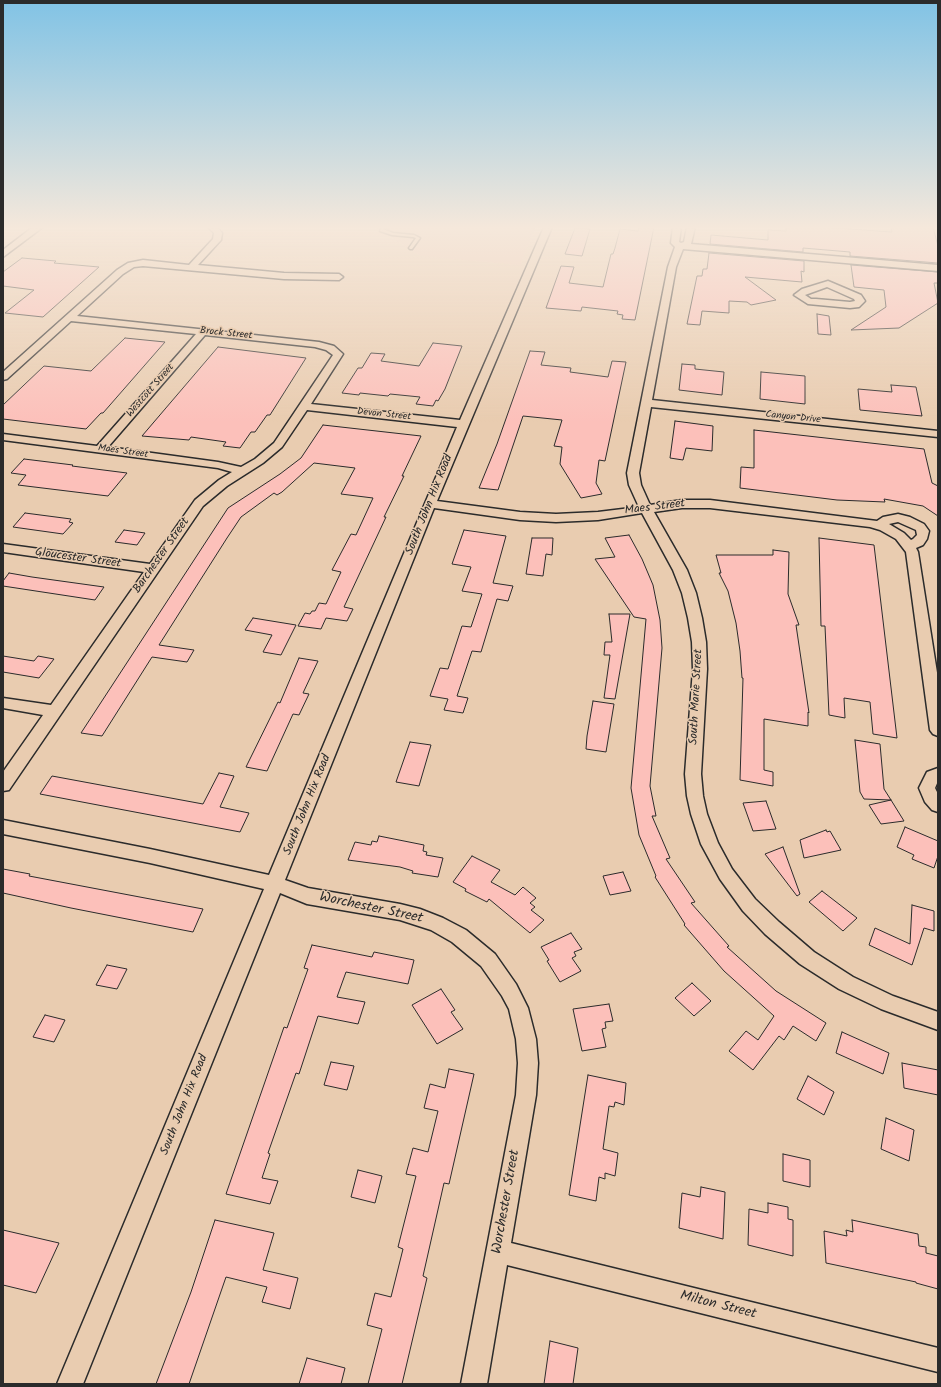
<!DOCTYPE html>
<html>
<head>
<meta charset="utf-8">
<style>
  body { margin:0 }
  #map { position:relative; width:941px; height:1387px; overflow:hidden; background:#e9ccb0; font-family:Kalam,sans-serif }
  canvas { display:block }
  .frame { position:absolute; inset:0; border:4px solid #2b2b2b; pointer-events:none }
</style>
</head>
<body>
<div id="map">
<canvas width="941" height="1387"></canvas>
<div class="frame"></div>
</div>
<script>
const c = document.querySelector('canvas').getContext('2d');
c.lineJoin = 'round';
function paint(path, color) {
  c.fillStyle = color;
  c.fill(path, 'evenodd');
}
function toPath(rows) {
  const path = new Path2D();
  for (const r of rows) {
    path.moveTo(r[0], r[1]);
    for (let i = 2; i < r.length; i += 2) path.lineTo(r[i], r[i + 1]);
  }
  return path;
}
function stroke(path, color, width, dash) {
  c.strokeStyle = color;
  c.lineWidth = width;
  c.lineCap = dash ? 'butt' : 'round';
  c.setLineDash(dash || []);
  c.stroke(path);
}
function drawText(font, color, halo, rows, align = 'center') {
  c.font = font + ' Kalam,sans-serif';
  c.lineWidth = 3;
  c.setLineDash([]);
  c.textBaseline = 'middle';
  c.strokeStyle = halo;
  c.fillStyle = color;
  for (const [text, x, y, turn = 0] of rows) {
    c.save();
    c.translate(x, y);
    c.rotate((+turn || 0) * Math.PI / 180);
    c.textAlign = isNaN(turn) ? turn : align;
    if (halo) c.strokeText(text, 0, 0);
    c.fillText(text, 0, 0);
    c.restore();
  }
}
paint(toPath([
  [375,227,535,227,520,265,421,256]
]), '#efc8b3');
const building = toPath([
  [639,227,654,227,635,320,622,319,623,315,617,314,618,311,582,307,581,311,546,308,561,266,574,267,569,283,603,287,611,254,613,254,615,248,620,229,638,231,639,227],
  [786,227,823,227,892,232,891,227,933,227,938,246,938,263,850,256,850,252,803,248,803,252,710,244,711,235,768,240,768,230,786,231,786,227],
  [575,228,590,229,582,256,565,254,575,228],
  [709,253,804,261,804,272,801,271,802,282,745,277,776,300,751,305,747,302,729,301,729,313,702,311,700,325,687,324,697,276,702,276,703,269,707,269,709,253],
  [22,258,56,261,54,263,99,267,43,317,5,313,34,290,3,286,3,272,22,258],
  [851,265,938,272,938,283,934,283,938,303,899,328,851,330,886,307,884,290,854,287,851,265],
  [817,314,829,316,831,335,818,334,817,314],
  [125,338,165,342,103,413,101,413,86,429,3,419,3,405,44,366,91,371,125,338],
  [433,343,462,346,445,389,438,401,436,400,433,406,416,404,420,397,390,394,388,396,360,393,359,395,342,393,358,368,362,368,371,353,385,354,381,361,419,366,433,343],
  [218,347,306,358,270,415,267,415,255,432,251,432,240,448,223,446,226,442,191,437,189,440,142,436,218,347],
  [530,351,545,352,541,365,571,368,570,372,608,377,612,361,626,362,605,461,599,460,596,483,602,494,581,498,560,464,562,447,554,446,562,420,523,416,498,490,479,488,497,444,530,351],
  [682,364,695,365,695,369,724,372,722,395,679,390,682,364],
  [761,372,805,376,805,404,760,399,761,372],
  [891,385,916,387,922,416,860,410,858,389,892,392,891,385],
  [675,421,713,426,712,451,686,448,683,460,670,458,675,421],
  [323,425,421,436,402,476,404,476,384,517,386,517,344,607,353,609,347,621,326,618,321,629,298,626,305,613,310,614,312,611,315,611,319,603,326,604,341,572,332,570,351,534,356,535,373,498,341,494,355,468,314,463,282,492,277,495,274,493,241,517,227,538,159,645,194,650,187,662,152,657,102,736,81,733,228,508,280,474,301,458,323,425],
  [754,430,924,449,932,483,938,486,938,516,923,506,884,499,885,502,837,500,740,488,741,467,754,468,754,430],
  [24,459,73,465,72,466,127,473,108,496,18,485,26,475,11,473,24,459],
  [25,513,71,519,69,522,73,523,63,534,13,527,25,513],
  [124,530,145,533,137,545,115,542,124,530],
  [464,530,506,536,493,583,513,586,508,601,497,599,481,652,472,651,457,696,468,698,463,713,444,710,448,699,430,696,440,668,448,669,462,626,471,627,482,594,462,591,471,567,452,564,464,530],
  [629,535,642,559,653,585,660,620,662,648,650,786,656,816,652,816,670,858,666,859,695,902,691,903,729,946,727,947,776,991,826,1023,816,1041,793,1026,784,1040,779,1036,753,1070,729,1051,746,1031,758,1040,774,1016,724,971,684,925,685,924,655,877,656,876,639,835,631,788,646,619,634,617,595,559,615,557,605,538,629,535],
  [532,538,553,538,552,555,546,554,543,576,526,574,532,538],
  [819,538,874,545,897,738,873,734,870,702,844,698,845,718,829,715,825,626,821,626,819,538],
  [773,550,789,552,788,594,799,625,796,625,809,713,808,712,808,726,764,719,764,770,773,772,773,786,740,780,743,678,742,678,740,651,736,623,728,591,719,573,721,573,716,555,773,555,773,550],
  [9,573,32,577,104,587,95,600,3,586,3,581,9,573],
  [609,614,630,614,615,699,604,698,610,655,604,655,605,642,612,642,609,614],
  [253,618,296,625,281,655,263,652,272,635,245,630,253,618],
  [3,656,34,661,38,656,54,659,39,678,3,672,3,656],
  [299,658,318,661,303,693,309,694,299,715,293,714,267,771,246,767,278,702,280,703,299,658],
  [593,701,614,704,606,752,586,749,587,736,593,701],
  [855,740,880,744,884,789,891,800,864,799,860,792,855,740],
  [410,742,431,745,419,786,396,782,410,742],
  [219,773,234,776,220,807,249,813,240,832,40,794,52,776,203,804,219,773],
  [891,800,904,821,881,824,869,805,891,800],
  [766,801,776,829,753,831,743,803,766,801],
  [905,827,938,841,938,856,934,868,912,859,914,855,897,847,905,827],
  [826,830,827,832,830,831,841,850,804,858,800,840,826,830],
  [379,836,424,845,423,851,427,852,426,855,443,858,438,877,412,873,413,871,400,867,348,860,355,842,371,845,372,841,377,842,379,836],
  [783,847,800,894,797,896,765,854,783,847],
  [472,856,500,870,491,882,515,895,523,887,536,898,530,903,535,907,531,910,544,920,530,933,489,899,487,902,465,891,466,889,453,882,472,856],
  [3,869,30,874,29,876,203,909,193,932,71,908,3,893,3,869],
  [623,872,631,891,610,895,603,876,623,872],
  [822,891,857,918,843,931,809,902,822,891],
  [912,905,934,911,934,931,924,928,912,965,869,945,875,928,910,944,912,905],
  [571,933,582,949,574,952,576,956,572,958,581,971,560,982,547,961,549,960,541,947,571,933],
  [312,945,372,957,374,952,414,960,408,984,346,972,337,997,365,1002,358,1024,318,1016,299,1074,296,1073,268,1153,270,1154,262,1178,278,1181,270,1204,226,1194,284,1027,287,1028,308,969,304,968,312,945],
  [107,965,127,969,117,989,96,985,107,965],
  [692,983,711,1001,694,1016,675,998,692,983],
  [441,989,455,1010,451,1012,463,1029,437,1044,412,1005,441,989],
  [609,1004,613,1021,605,1022,606,1028,602,1029,606,1047,582,1051,573,1009,609,1004],
  [45,1015,65,1020,54,1042,33,1037,45,1015],
  [842,1032,889,1053,883,1074,836,1053,842,1032],
  [331,1062,354,1066,347,1090,324,1085,331,1062],
  [902,1063,938,1070,938,1095,904,1088,902,1063],
  [449,1069,474,1074,449,1184,444,1183,423,1276,427,1278,402,1384,368,1384,382,1329,367,1325,375,1293,391,1297,403,1249,398,1247,416,1176,406,1174,413,1148,428,1152,438,1111,424,1108,430,1084,445,1088,449,1069],
  [588,1075,626,1083,624,1105,615,1102,614,1107,609,1106,603,1149,618,1153,615,1176,605,1173,605,1179,599,1177,596,1201,569,1195,588,1075],
  [808,1076,834,1092,824,1115,797,1099,808,1076],
  [886,1118,914,1130,909,1161,881,1149,886,1118],
  [783,1154,810,1160,810,1187,783,1181,783,1154],
  [358,1170,382,1176,375,1203,351,1197,358,1170],
  [701,1187,725,1192,723,1239,679,1228,682,1193,700,1197,701,1187],
  [768,1203,788,1207,788,1219,793,1220,793,1256,748,1245,749,1209,768,1213,768,1203],
  [215,1220,274,1233,263,1270,298,1278,290,1309,262,1302,267,1287,226,1277,189,1384,156,1384,191,1292,215,1220],
  [852,1220,918,1234,919,1246,926,1247,926,1253,938,1256,938,1289,916,1283,916,1282,826,1263,824,1231,847,1236,846,1230,853,1232,852,1220],
  [3,1230,59,1243,36,1293,3,1285,3,1230],
  [550,1341,578,1348,573,1384,544,1384,550,1341],
  [307,1358,345,1368,341,1384,299,1384,307,1358]
]);
paint(building, '#fcc0ba');
stroke(building, '#2b2b2b', 1);
const service = toPath([
  [381,227,385,227,383,229,393,233,414,235,420,238,412,249,410,249,409,248,416,238,413,237,392,235,380,231,381,227]
]);
const minor = toPath([
  [33,227,43,227,3,257,3,250,33,227],
  [208,227,217,227,222,233,221,240,198,265,284,273,339,274,343,277,339,280,284,279,143,266,134,267,123,274,77,316,319,342,334,346,343,354,311,404,460,420,544,227,552,227,437,501,520,512,556,514,598,512,639,507,629,485,627,473,668,267,675,247,671,243,673,227,681,227,679,242,681,243,684,242,687,227,695,227,691,244,938,265,938,271,683,249,676,267,652,400,938,431,938,437,651,407,639,473,641,485,650,505,682,500,710,500,877,521,883,517,898,514,910,517,924,524,929,531,927,539,923,545,916,548,918,552,938,679,938,736,933,734,930,730,906,552,896,539,880,530,870,527,710,508,682,508,654,512,687,570,696,593,702,618,706,642,707,669,701,774,703,796,707,814,718,843,732,869,755,899,779,922,814,952,853,977,893,996,938,1012,938,1030,881,1009,839,989,800,964,765,934,743,911,720,879,701,844,691,814,687,796,685,774,693,669,692,642,688,618,682,593,673,570,642,513,598,520,556,522,520,520,434,508,285,880,308,888,400,904,420,909,443,918,466,930,495,954,516,984,528,1008,536,1039,538,1063,536,1095,511,1243,938,1348,938,1372,507,1265,487,1384,461,1384,516,1095,518,1063,516,1039,509,1009,502,996,481,966,452,942,431,930,400,920,307,904,280,893,83,1384,57,1384,264,889,150,863,3,834,3,820,150,849,269,875,457,427,307,410,282,447,263,463,227,486,203,506,9,790,3,791,3,772,43,715,3,708,3,698,51,705,144,572,3,552,3,544,150,564,195,500,219,480,232,472,218,468,3,440,3,434,97,446,196,334,71,321,7,379,3,380,3,372,117,270,128,263,143,260,189,265,213,239,214,233,208,227],
  [205,335,315,347,326,350,333,355,274,443,255,459,241,467,218,462,108,447,205,335],
  [898,522,916,530,917,535,913,539,911,540,904,533,889,524,898,522],
  [828,281,861,295,865,301,859,307,850,308,808,304,794,295,802,289,828,281],
  [827,287,854,299,855,301,850,302,816,299,811,299,805,295,827,287],
  [938,768,938,781,935,788,938,794,938,812,932,810,925,802,919,788,927,772,938,768]
]);
stroke(service, '#2b2b2b', 3);
stroke(minor, '#2b2b2b', 3);
paint(service, '#e9ccb0');
paint(minor, '#e9ccb0');
const sky = c.createLinearGradient(0, 0, 0, 422);
sky.addColorStop(0, '#81c3e5');
sky.addColorStop(0.54, '#f5e8db');
sky.addColorStop(1, '#f5e8db00');
c.fillStyle = sky;
c.fillRect(0, 0, 941, 422);
drawText('10px', '#2b2b2b', '#e9ccb0', [
  ["Brock Street",226,334,6],
  ["Westcott Street",151,391,-49],
  ["Devon Street",384,415,6],
  ["Canyon Drive",793,418,6],
  ["Maes Street",123,452,8]
]);
drawText('12px', '#2b2b2b', '#e9ccb0', [
  ["South John Hix Road",430,505,-68],
  ["Maes Street",655,508,-7],
  ["Barchester Street",162,556,-55],
  ["Gloucester Street",78,559,8],
  ["South Marie Street",697,697,-87],
  ["South John Hix Road",308,805,-68],
  ["South John Hix Road",185,1105,-68]
]);
drawText('14px', '#2b2b2b', '#e9ccb0', [
  ["Worchester Street",371,909,12],
  ["Worchester Street",507,1202,-80],
  ["Milton Street",718,1306,14]
]);
</script>
</body>
</html>
